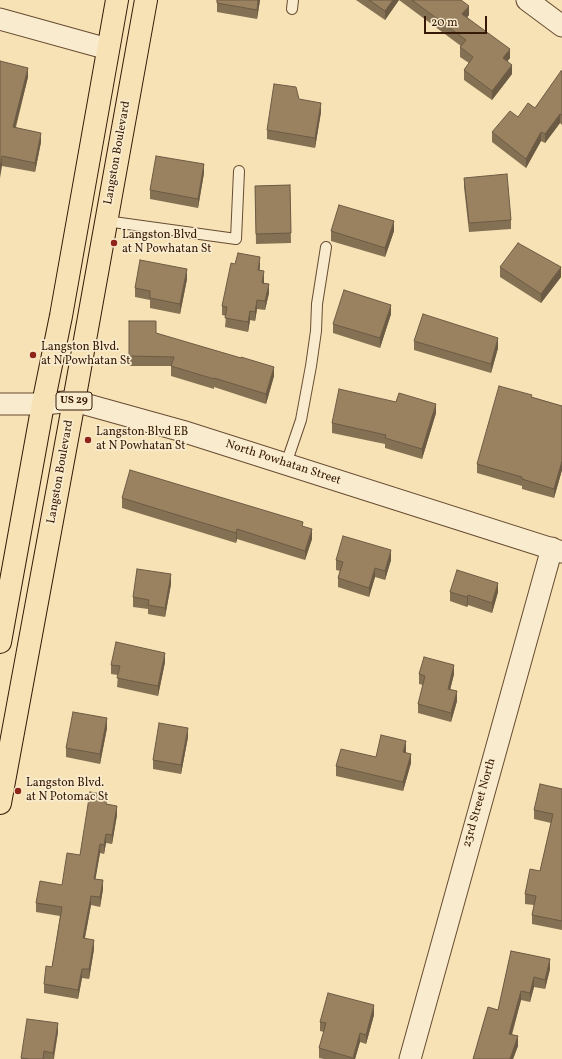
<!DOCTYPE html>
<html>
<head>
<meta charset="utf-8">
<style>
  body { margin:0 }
  #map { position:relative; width:562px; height:1059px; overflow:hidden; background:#f6e2b4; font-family:Vollkorn,serif }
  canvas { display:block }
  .scale { position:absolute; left:424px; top:16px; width:63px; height:18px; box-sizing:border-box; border:2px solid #371907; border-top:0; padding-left:5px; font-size:12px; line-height:14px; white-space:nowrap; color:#371907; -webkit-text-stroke:3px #f9ecce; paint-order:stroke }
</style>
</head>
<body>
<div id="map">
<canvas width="562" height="1059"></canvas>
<div class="scale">20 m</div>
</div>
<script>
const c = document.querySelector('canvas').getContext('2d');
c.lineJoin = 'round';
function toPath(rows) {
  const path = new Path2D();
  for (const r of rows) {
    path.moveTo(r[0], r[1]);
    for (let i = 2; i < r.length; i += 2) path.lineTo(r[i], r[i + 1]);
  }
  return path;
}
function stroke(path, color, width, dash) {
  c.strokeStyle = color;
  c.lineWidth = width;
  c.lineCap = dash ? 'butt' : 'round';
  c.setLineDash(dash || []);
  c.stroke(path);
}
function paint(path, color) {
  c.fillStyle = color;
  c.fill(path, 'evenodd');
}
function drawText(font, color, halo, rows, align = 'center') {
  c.font = font + ' Vollkorn,serif';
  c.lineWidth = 3.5;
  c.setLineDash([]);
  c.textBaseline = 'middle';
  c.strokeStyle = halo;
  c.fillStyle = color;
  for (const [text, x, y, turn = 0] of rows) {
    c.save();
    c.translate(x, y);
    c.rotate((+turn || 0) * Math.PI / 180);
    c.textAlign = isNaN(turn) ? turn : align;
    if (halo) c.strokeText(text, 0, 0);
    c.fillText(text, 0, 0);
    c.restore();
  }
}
const lane = toPath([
  [292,9,293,0],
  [106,221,236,239,239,171],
  [286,464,301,420,311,366,316,331,317,304,326,247]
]);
const street = toPath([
  [527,0,562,26],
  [0,19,108,49],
  [0,404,43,404,74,401,182,431,562,552],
  [410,1059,552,548]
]);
const primary = toPath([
  [0,642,43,404,61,316,117,0],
  [0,803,74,401,146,0]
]);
stroke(lane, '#674b32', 12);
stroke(street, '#674b32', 23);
stroke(primary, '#371907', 24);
stroke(lane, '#f9ecce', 10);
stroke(street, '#f9ecce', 21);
stroke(primary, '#f6e2b4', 22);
paint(toPath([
  [260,0,257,19,217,12,217,3],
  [356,0,461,0,469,15,467,17,510,58,507,61,512,74,492,100,464,80,464,70,469,63,460,57,460,47,461,46,399,0,385,20],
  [0,61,28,77,16,127,41,142,35,172,2,166],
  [562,71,562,125,560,123,545,143,541,141,526,168,492,142,492,132,518,117,535,108],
  [321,112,315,148,267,139,267,130],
  [204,173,198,208,150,199,150,190],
  [464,178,511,220,511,229,469,232,464,187],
  [290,185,291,243,256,244,255,186],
  [331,231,394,231,385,257,331,241],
  [260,267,259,271,264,281,264,283,269,293,265,310,257,309,255,321,250,320,248,332,225,327,226,316,222,315,222,306],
  [500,267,561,277,541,303,500,277],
  [187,279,180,314,150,308,150,300,135,297,135,288],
  [391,314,380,348,333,333,333,324],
  [129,321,156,333,274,376,266,404,214,387,214,389,171,376,171,366,129,366],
  [414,341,498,348,491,373,414,350],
  [532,397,562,406,562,470,554,498,522,489,522,486,477,473,477,464],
  [436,413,422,459,385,448,385,444,332,433,332,423],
  [122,498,303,527,312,539,305,560,237,539,236,543,122,508],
  [336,560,391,560,385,580,375,577,369,597,338,587,338,578,340,571,336,570],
  [171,584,165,617,148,614,148,609,133,607,133,597],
  [450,592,498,592,492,613,468,605,467,607,450,601],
  [165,662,158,696,117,687,118,675,111,674,111,665],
  [419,674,454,674,450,690,457,701,451,722,418,713,418,704,423,685,419,684],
  [107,728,100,764,66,757,66,748],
  [188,737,181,774,153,769,153,760],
  [406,751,406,753,411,763,403,791,336,776,336,766],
  [562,789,562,930,532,924,532,915,534,905,525,904,525,894,540,871,551,823,534,819,534,810],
  [107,804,117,815,112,844,106,843,104,854,100,853,95,879,103,889,100,907,91,905,85,938,94,949,89,979,82,978,78,999,44,993,44,984,52,967,60,916,36,912,36,903,62,885,80,855],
  [511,951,550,959,550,969,545,989,534,987,530,1002,521,1000,512,1035,518,1036,518,1046,513,1059,473,1059,488,1007,498,1010],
  [374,1015,366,1044,360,1042,355,1059,324,1059,319,1058,319,1048,324,1032,320,1031,320,1022],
  [58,1032,54,1059,21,1059,21,1058]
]), '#847053');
paint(toPath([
  [258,0,260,0,257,19,257,10],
  [393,0,399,0,385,20,385,11],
  [469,6,469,15,462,23,462,14],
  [510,49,510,58,503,67,503,58],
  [512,65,512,74,492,100,492,91],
  [28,68,28,77,13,136,13,127],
  [321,103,321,112,315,148,315,138],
  [560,114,560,123,545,143,545,134],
  [541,132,541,141,526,168,526,159],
  [41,133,41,142,35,172,35,163],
  [2,156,2,166,0,178,0,168],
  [204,164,204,173,198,208,198,199],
  [394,221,394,231,385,257,385,248],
  [260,257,260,267,258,280,258,270],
  [561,267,561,277,541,303,541,294],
  [187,269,187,279,180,314,180,304],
  [264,271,264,281,262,292,262,283],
  [269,284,269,293,265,310,265,301],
  [257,300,257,309,255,321,255,312],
  [391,305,391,314,380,348,380,338],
  [250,311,250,320,248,332,248,322],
  [498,338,498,348,491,373,491,364],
  [274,367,274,376,266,404,266,394],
  [436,404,436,413,422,459,422,449],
  [562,461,562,470,554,498,554,489],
  [237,529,237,539,236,543,236,533],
  [312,529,312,539,305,560,305,551],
  [391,550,391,560,385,580,385,571],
  [375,568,375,577,369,597,369,588],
  [171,574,171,584,165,617,165,608],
  [498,583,498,592,492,613,492,603],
  [468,595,468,605,467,607,467,597],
  [165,653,165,662,158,696,158,686],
  [454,665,454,674,448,698,448,689],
  [457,691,457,701,451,722,451,713],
  [107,718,107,728,100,764,100,754],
  [188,728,188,737,181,774,181,765],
  [406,741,406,751,403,762,403,752],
  [411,754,411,763,403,791,403,782],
  [117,806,117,815,112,844,112,835],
  [106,834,106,843,104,854,104,845],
  [100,844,100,853,94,888,94,879],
  [103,880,103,889,100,907,100,897],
  [91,896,91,905,83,947,83,938],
  [94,940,94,949,89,979,89,969],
  [550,959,550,969,545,989,545,980],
  [82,969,82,978,78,999,78,990],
  [534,977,534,987,530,1002,530,993],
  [521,991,521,1000,509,1043,509,1034],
  [374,1005,374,1015,366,1044,366,1035],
  [58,1023,58,1032,53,1059,53,1053],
  [360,1033,360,1042,355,1059,353,1059],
  [518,1036,518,1046,513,1059,510,1059]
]), '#6c5b44');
const building = toPath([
  [217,0,258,0,257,10,217,3,217,0],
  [369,0,393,0,385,11,369,0],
  [412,0,461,0,469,6,462,14,510,49,503,58,512,65,492,91,464,70,473,57,460,47,466,40,412,0],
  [0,61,28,68,13,127,41,133,35,163,2,156,0,168,0,61],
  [561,71,562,71,562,115,560,114,545,134,541,132,526,159,492,132,510,111,518,117,528,103,535,108,561,71],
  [274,84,296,87,299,99,321,103,315,138,267,130,274,84],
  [156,156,204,164,198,199,150,190,156,156],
  [507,174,511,220,469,223,464,178,507,174],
  [290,185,291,233,256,234,255,186,290,185],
  [339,205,394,221,385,248,331,231,339,205],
  [518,243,561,267,541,294,500,267,518,243],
  [238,253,260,257,258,270,264,271,262,283,269,284,265,301,257,300,255,312,250,311,248,322,225,318,227,307,222,306,231,263,235,264,238,253],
  [140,260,187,269,180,304,150,298,150,291,135,288,140,260],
  [344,290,391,305,380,338,333,324,344,290],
  [423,314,498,338,491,364,414,341,423,314],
  [129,321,156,321,156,333,241,358,241,357,274,367,266,394,214,378,214,379,171,366,174,357,129,356,129,321],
  [499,386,532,395,531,397,562,406,562,461,554,489,522,479,522,477,477,464,499,386],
  [339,389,396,402,399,393,436,404,422,449,385,438,386,435,332,423,339,389],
  [130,470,303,522,302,526,312,529,305,551,237,529,236,533,122,498,130,470],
  [343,536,391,550,385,571,375,568,369,588,338,578,343,562,336,560,343,536],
  [137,569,171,574,165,608,148,605,149,600,133,597,137,569],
  [457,570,498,583,492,603,468,595,467,597,450,592,457,570],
  [116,642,165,653,158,686,117,678,120,666,111,665,116,642],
  [424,657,454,665,448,689,457,691,451,713,418,704,425,676,419,674,424,657],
  [73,712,107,718,100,754,66,748,73,712],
  [159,723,188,728,181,765,153,760,159,723],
  [381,735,406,741,403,752,411,754,403,782,336,766,341,749,376,757,381,735],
  [540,784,562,789,562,921,532,915,536,896,525,894,530,869,540,871,553,814,534,810,540,784],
  [90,792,107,795,106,804,117,806,112,835,106,834,104,845,100,844,94,879,103,880,100,897,91,896,83,938,94,940,89,969,82,969,78,990,44,984,46,966,52,967,62,907,36,903,40,881,62,885,67,853,80,855,90,792],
  [511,951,550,959,545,980,534,977,530,993,521,991,509,1034,518,1036,510,1059,473,1059,488,1007,498,1010,511,951],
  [328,993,374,1005,366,1035,360,1033,353,1058,319,1048,326,1023,320,1022,328,993],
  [27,1019,58,1023,53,1053,44,1051,43,1059,29,1059,21,1058,27,1019]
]);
paint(building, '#9a8261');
stroke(building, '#6c5b44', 1);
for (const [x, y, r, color] of [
  [114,243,4,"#8f2418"],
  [33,355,4,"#8f2418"],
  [88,440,4,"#8f2418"],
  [18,791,4,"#8f2418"]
]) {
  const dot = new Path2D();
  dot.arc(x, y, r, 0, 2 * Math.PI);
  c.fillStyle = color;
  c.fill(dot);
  stroke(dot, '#f9ecce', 1.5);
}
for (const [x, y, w] of [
  [74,401,36]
]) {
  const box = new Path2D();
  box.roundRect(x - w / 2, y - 9, w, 18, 3);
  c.fillStyle = '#f9ecce';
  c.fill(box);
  stroke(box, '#371907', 1);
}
drawText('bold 11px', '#371907', null, [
  ["US 29",74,401]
]);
drawText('12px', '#371907', '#f9ecce', [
  ["Langston Boulevard",118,153,-80],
  ["North Powhatan Street",283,463,18],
  ["Langston Boulevard",61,472,-80],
  ["23rd Street North",480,803,-74]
]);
drawText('12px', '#371907', '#f9ecce', [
  ["Langston Blvd",122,236],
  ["at N Powhatan St",122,250],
  ["Langston Blvd.",41,348],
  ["at N Powhatan St",41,362],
  ["Langston Blvd EB",96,433],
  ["at N Powhatan St",96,447],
  ["Langston Blvd.",26,784],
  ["at N Potomac St",26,798]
], 'left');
</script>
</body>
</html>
